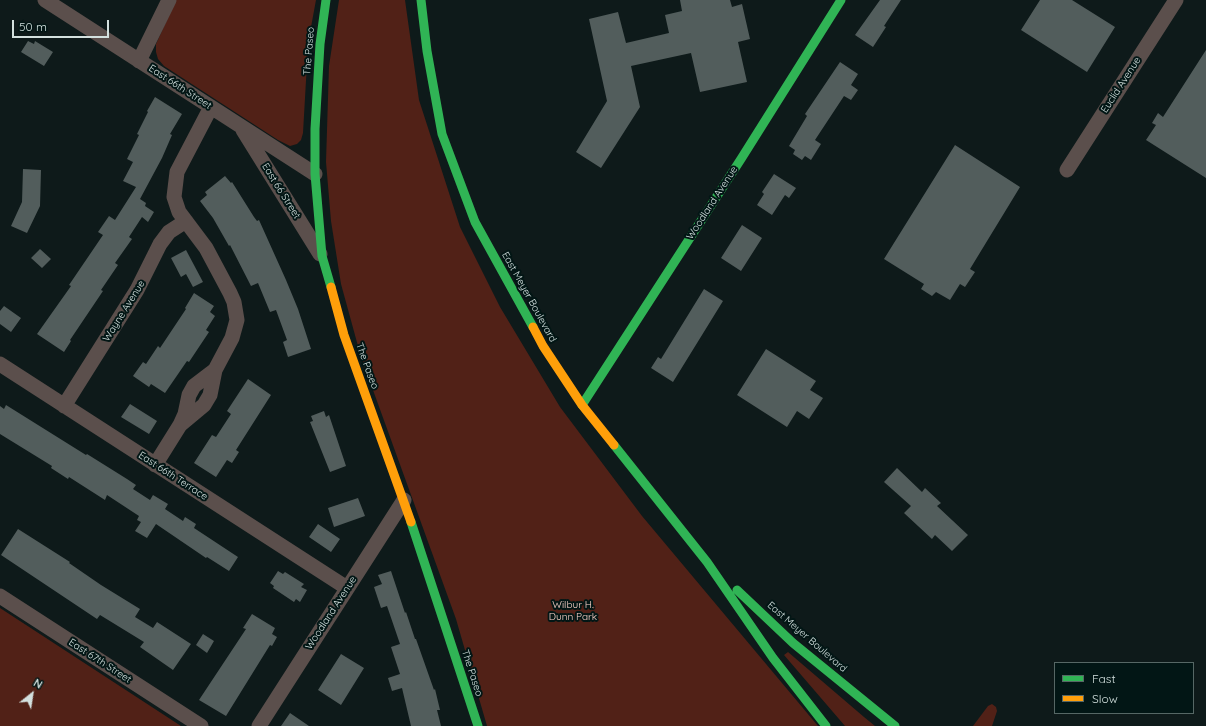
<!DOCTYPE html>
<html>
<head>
<meta charset="utf-8">
<style>
  body { margin:0 }
  #map { position:relative; width:1206px; height:726px; overflow:hidden; background:#0e1a1a; font-family:Quicksand,sans-serif }
  canvas { display:block }
  .legend { position:absolute; left:1054px; top:662px; width:140px; height:52px; box-sizing:border-box; background:#021615; border:1px solid #566765; margin:0; padding:5px 7px; list-style:none; font-size:12px; color:#d3e0de }
  .legend li { display:flex; align-items:center; gap:8px; height:20px }
  .legend b { width:20px; border:1px solid #566765 }
  .north { position:absolute; left:12px; top:674px; width:40px; height:40px; -webkit-text-stroke:3px #021615; paint-order:stroke; rotate:30deg; font-size:11px; font-weight:700; line-height:16px; text-align:center; color:#d3e0de }
  .north::after { content:''; display:block; margin:auto; width:14px; height:18px; background:#d3e0de; clip-path:polygon(50% 0,100% 100%,50% 72%,0 100%) }
  .scale { position:absolute; left:12px; top:20px; width:97px; height:18px; box-sizing:border-box; border:2px solid #d3e0de; border-top:0; padding-left:5px; font-size:12px; line-height:14px; white-space:nowrap; color:#d3e0de; -webkit-text-stroke:3px #021615; paint-order:stroke }
</style>
</head>
<body>
<div id="map">
<canvas width="1206" height="726"></canvas>
<ul class="legend">
<li><b style="height:5px;background:#30b455"></b>Fast</li>
<li><b style="height:5px;background:#ff9f0a"></b>Slow</li>
</ul>
<div class="north">N</div>
<div class="scale">50 m</div>
</div>
<script>
const c = document.querySelector('canvas').getContext('2d');
c.lineJoin = 'round';
function paint(path, color) {
  c.fillStyle = color;
  c.fill(path, 'evenodd');
}
function toPath(rows) {
  const path = new Path2D();
  for (const r of rows) {
    path.moveTo(r[0], r[1]);
    for (let i = 2; i < r.length; i += 2) path.lineTo(r[i], r[i + 1]);
  }
  return path;
}
function stroke(path, color, width, dash) {
  c.strokeStyle = color;
  c.lineWidth = width;
  c.lineCap = dash ? 'butt' : 'round';
  c.setLineDash(dash || []);
  c.stroke(path);
}
function drawText(font, color, halo, rows, align = 'center') {
  c.font = font + ' Quicksand,sans-serif';
  c.lineWidth = 4;
  c.setLineDash([]);
  c.textBaseline = 'middle';
  c.strokeStyle = halo;
  c.fillStyle = color;
  for (const [text, x, y, turn = 0] of rows) {
    c.save();
    c.translate(x, y);
    c.rotate((+turn || 0) * Math.PI / 180);
    c.textAlign = isNaN(turn) ? turn : align;
    if (halo) c.strokeText(text, 0, 0);
    c.fillText(text, 0, 0);
    c.restore();
  }
}
paint(toPath([
  [176,0,316,0,309,38,307,63,303,133,301,140,297,144,290,146,278,140,164,66,158,59,156,52,156,44],
  [339,0,405,0,419,100,460,227,500,307,560,407,642,516,818,726,487,726,456,619,361,357,341,284,331,221,326,162,329,66],
  [0,608,181,726,0,726],
  [788,652,864,717,875,726,845,726,784,655],
  [992,704,996,707,997,711,992,726,973,726,988,706]
]), '#512117');
paint(toPath([
  [680,0,730,0,732,7,742,4,750,39,738,42,747,82,700,92,691,53,631,66,640,107,601,168,576,152,607,101,589,19,618,12,626,43,669,33,665,15,682,11],
  [880,0,901,0,884,26,886,27,873,47,855,35],
  [1040,0,1072,0,1115,27,1087,72,1021,30],
  [28,41,34,44,35,41,53,52,44,66,21,52],
  [1206,50,1206,178,1146,140,1156,125,1152,123,1158,113,1163,117],
  [840,62,858,74,851,85,858,90,851,100,844,96,815,140,821,144,811,160,805,156,802,160,793,154,795,150,789,146,807,116,805,114],
  [155,97,182,114,170,134,172,135,162,158,140,199,146,203,145,206,154,212,148,222,142,217,129,237,132,239,115,263,118,265,101,290,103,291,70,340,71,341,64,352,37,334,71,286,69,285,103,235,98,232,109,216,115,220,136,187,123,181,133,162,127,159,139,135,137,134,148,112,147,111],
  [955,145,1020,187,970,269,975,272,965,287,960,284,950,300,936,292,932,296,921,289,924,284,884,259],
  [23,169,41,170,40,206,27,233,11,226,22,202],
  [774,174,796,188,789,198,785,195,772,215,757,205,764,194,762,192],
  [225,176,231,183,232,182,254,217,257,221,259,220,286,280,298,309,311,349,288,357,283,342,287,340,276,310,270,312,258,283,251,286,230,245,229,246,213,218,200,201,207,195,205,192],
  [742,225,762,238,741,271,721,258],
  [40,249,51,259,42,268,31,258],
  [186,250,203,282,193,287,186,274,181,277,171,258],
  [704,289,723,301,673,382,651,368,658,357,661,359],
  [194,293,214,306,210,312,215,316,206,330,209,332,189,362,187,361,165,393,151,384,149,387,133,376,143,362,146,364,158,346,160,348,186,309,185,308],
  [4,306,21,318,11,332,0,324,0,311],
  [766,349,816,381,810,390,823,398,809,419,797,411,787,427,737,395],
  [248,379,271,395,236,450,239,452,232,463,227,460,216,477,194,463,212,435,216,437,231,414,227,411],
  [130,404,157,421,149,434,121,417],
  [6,405,86,455,87,454,127,479,136,485,133,489,150,500,153,495,168,504,165,509,183,521,185,517,196,524,194,528,238,557,229,571,207,557,206,558,156,524,147,538,135,531,141,522,137,520,139,516,107,495,105,500,69,477,68,479,51,468,52,466,0,434,0,406,4,409],
  [324,411,326,417,329,415,346,466,330,472,310,422,313,421,311,416],
  [897,468,922,492,925,488,941,503,937,506,968,535,952,551,935,535,932,539,904,513,911,506,884,482],
  [358,498,365,516,334,527,328,508],
  [318,524,340,539,331,552,309,537],
  [18,529,70,562,69,563,101,585,140,609,135,617,153,628,157,622,191,644,173,670,140,647,144,642,100,615,97,619,1,555],
  [278,571,283,574,285,572,304,584,301,587,307,590,300,602,296,599,294,602,273,588,274,586,270,583],
  [391,571,405,613,406,612,415,639,416,639,434,690,435,689,440,710,437,710,441,726,411,726,402,688,392,691,388,678,400,674,391,647,400,644,387,606,381,608,374,587,382,584,378,575],
  [252,614,275,628,272,634,277,637,272,646,270,645,226,716,199,700,246,629,243,628],
  [203,634,214,641,207,653,196,645],
  [341,654,364,668,341,705,318,690],
  [290,713,309,726,281,726]
]), '#525d5c');
stroke(toPath([
  [45,0,315,174],
  [139,61,169,0],
  [243,130,320,254],
  [1067,170,1176,0],
  [0,364,347,588],
  [64,406,137,290,160,244,169,232,186,221],
  [180,425,204,405,210,395,215,370,232,338,237,320,234,302,230,293,206,248,179,212,174,197,177,172,211,107],
  [155,465,180,425,185,414,189,395,194,386,215,370],
  [0,596,201,726],
  [259,726,404,500]
]), '#5b4f4c', 15);
stroke(toPath([
  [326,0,320,44,315,129,315,174,322,256,331,287],
  [421,0,427,51,442,134,475,222,533,327],
  [582,405,741,159,841,0],
  [614,445,707,562,773,658,826,726],
  [411,522,478,726],
  [737,590,793,643,895,726]
]), '#30b455', 9);
stroke(toPath([
  [331,287,344,335,411,522],
  [533,327,543,346,582,405,614,445]
]), '#ff9f0a', 9);
drawText('10px', '#d3e0de', '#021615', [
  ["The Paseo",309,51,-85],
  ["Euclid Avenue",1121,85,-57],
  ["East 66th Street",180,87,33],
  ["East 66 Street",281,191,58],
  ["Woodland Avenue",712,203,-57],
  ["East Meyer Boulevard",529,297,61],
  ["Wayne Avenue",124,311,-58],
  ["The Paseo",367,366,70],
  ["East 66th Terrace",173,476,33],
  ["Woodland Avenue",331,613,-57],
  ["East Meyer Boulevard",807,637,41],
  ["East 67th Street",100,661,33],
  ["The Paseo",472,673,72]
]);
drawText('10px', '#fcd3c9', '#021615', [
  ["Wilbur H.",573,605],
  ["Dunn Park",573,617]
]);
</script>
</body>
</html>
